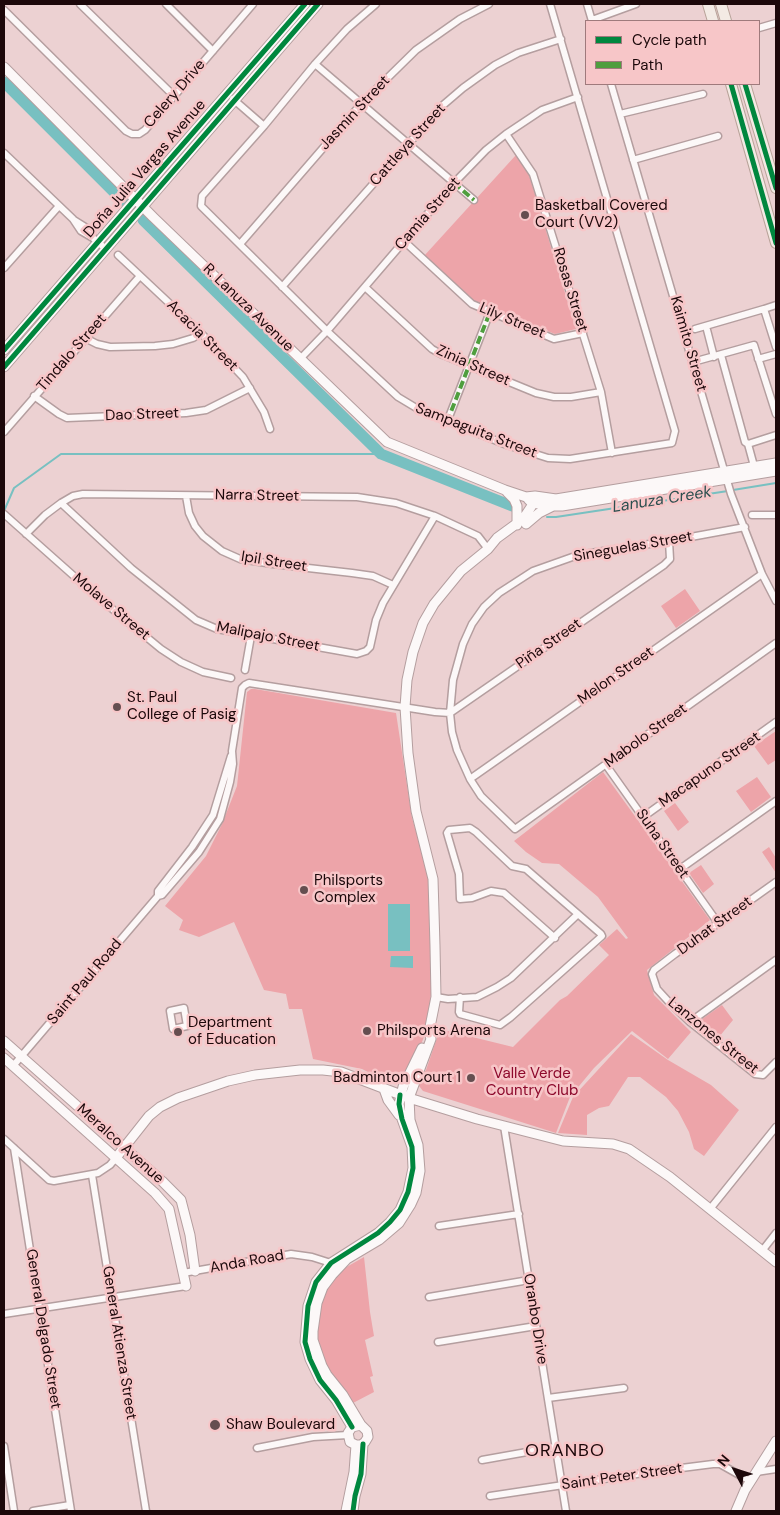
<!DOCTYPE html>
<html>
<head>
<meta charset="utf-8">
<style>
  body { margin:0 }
  #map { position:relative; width:780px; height:1515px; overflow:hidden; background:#ecd1d2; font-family:"DM Sans",sans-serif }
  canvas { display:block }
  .frame { position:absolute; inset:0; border:5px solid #1c080a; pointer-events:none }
  .legend { position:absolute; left:585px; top:20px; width:175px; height:65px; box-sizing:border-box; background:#f7c6c8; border:1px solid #9f7a7c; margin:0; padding:6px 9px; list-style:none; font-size:15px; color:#1c080a }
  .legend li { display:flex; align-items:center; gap:10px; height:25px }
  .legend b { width:25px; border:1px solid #9f7a7c }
  .north { position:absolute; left:710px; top:1445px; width:50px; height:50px; -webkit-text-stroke:4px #f7c6c8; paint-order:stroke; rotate:310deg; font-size:14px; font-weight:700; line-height:20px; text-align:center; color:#1c080a }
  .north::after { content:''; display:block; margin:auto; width:18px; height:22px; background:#1c080a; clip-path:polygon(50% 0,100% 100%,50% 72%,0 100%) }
</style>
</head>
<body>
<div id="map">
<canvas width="780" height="1515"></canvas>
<div class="frame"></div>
<ul class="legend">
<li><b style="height:6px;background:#00873e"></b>Cycle path</li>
<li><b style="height:6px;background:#4f9e3e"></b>Path</li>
</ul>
<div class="north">N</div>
</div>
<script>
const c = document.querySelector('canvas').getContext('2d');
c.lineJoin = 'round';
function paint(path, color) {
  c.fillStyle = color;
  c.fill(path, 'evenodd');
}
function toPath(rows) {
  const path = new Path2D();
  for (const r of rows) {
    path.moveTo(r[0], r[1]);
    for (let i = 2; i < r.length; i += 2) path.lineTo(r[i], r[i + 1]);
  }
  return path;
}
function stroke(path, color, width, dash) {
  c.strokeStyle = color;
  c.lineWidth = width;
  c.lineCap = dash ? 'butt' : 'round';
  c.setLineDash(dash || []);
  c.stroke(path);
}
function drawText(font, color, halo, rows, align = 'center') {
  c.font = font + ' "DM Sans",sans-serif';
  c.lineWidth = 5;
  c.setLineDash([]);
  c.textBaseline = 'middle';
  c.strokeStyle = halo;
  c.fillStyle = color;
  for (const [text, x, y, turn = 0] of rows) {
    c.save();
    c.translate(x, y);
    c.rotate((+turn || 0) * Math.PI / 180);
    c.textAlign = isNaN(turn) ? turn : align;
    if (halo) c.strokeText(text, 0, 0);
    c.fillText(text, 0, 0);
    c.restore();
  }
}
paint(toPath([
  [516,155,529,175,576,329,555,334,469,300,424,256],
  [685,589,700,611,676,628,661,606],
  [251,689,255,689,396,713,412,818,429,874,431,993,429,1019,424,1037,411,1069,379,1086,370,1073,362,1069,313,1059,302,1009,289,1009,286,994,264,990,234,922,199,937,179,930,183,920,165,906,206,856,222,824,237,786,247,692],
  [776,731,776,760,768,765,754,746],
  [603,772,710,920,647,970,654,995,691,1032,668,1059,632,1031,594,1068,570,1097,556,1133,423,1091,419,1086,420,1080,426,1070,440,1029,513,1047,560,1000,567,996,609,955,599,945,617,929,626,939,628,938,598,897,559,864,542,863,526,852,514,841],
  [757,777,771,797,751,812,736,791],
  [675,803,689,822,678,831,664,811],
  [769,847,776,858,776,873,762,852],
  [701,865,714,884,703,893,689,873],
  [722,1005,733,1020,719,1037,702,1023,702,1019],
  [631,1034,668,1060,711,1085,739,1110,704,1156,694,1149,689,1132,678,1111,666,1097,640,1077,628,1077,609,1106,599,1108,587,1115,587,1135,558,1133,573,1097],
  [364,1257,370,1312,374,1336,365,1340,373,1376,370,1377,374,1392,353,1403,344,1394,328,1371,320,1353,316,1331,319,1308,326,1290,343,1269]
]), '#eda4a9');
paint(toPath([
  [388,904,410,904,410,951,388,951],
  [391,956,413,956,413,968,390,967]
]), '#78c0c1');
stroke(toPath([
  [733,490,776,483],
  [4,511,14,488,61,454,381,454],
  [547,517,556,517,728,491]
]), '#78c0c1', 2);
stroke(toPath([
  [4,82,123,201],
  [143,220,381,454,512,506]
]), '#78c0c1', 11);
const street = toPath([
  [80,4,174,96],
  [166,4,213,51],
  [376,4,347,29,315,64,264,126,202,196,201,206,327,331,398,397,418,409,507,445,548,458,570,459,672,443,675,431,550,4],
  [587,4,592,21],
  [4,10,126,131,132,134,139,134,145,130,253,4],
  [592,20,636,4],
  [759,28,776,23],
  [315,64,474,200],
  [611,84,731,494,762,574,776,601],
  [233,99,264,126],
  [620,114,703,94],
  [506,134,533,174,601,392,612,453],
  [4,153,73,219,81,231,93,238,106,249],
  [633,160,718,136],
  [74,220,90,230,93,238],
  [405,242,472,304,554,339,583,333],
  [240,244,362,103,416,50,460,19,489,4],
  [118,255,201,333,243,377,264,412,270,429],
  [4,268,59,206],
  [282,287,442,106,463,88,495,65,518,53,561,39],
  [365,287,432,349,441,354,536,393,554,397,571,397,601,392],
  [764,309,776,305],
  [706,326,714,357],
  [695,329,764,309,776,347],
  [85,338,97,344,110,347,155,346,173,344,193,338,201,333],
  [721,355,745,442,748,444,776,435],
  [300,359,327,331,454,183,486,150,506,134,542,110,578,97],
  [758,359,776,354],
  [693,362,754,345,776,414],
  [34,396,59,414,67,418,186,413,206,410,250,388],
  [447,422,490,312],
  [4,432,140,276],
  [748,444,754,466],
  [186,496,189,513,195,526,203,536,222,551,240,559,273,564,352,573,373,576,393,585],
  [61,503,131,568,196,620,217,629,357,654,366,651,370,647,376,620,383,603,435,516],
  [4,514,93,593,161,649,181,662,203,672,231,678],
  [752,515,776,515],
  [745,527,669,541,578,555,533,571,499,593,484,607,472,624,463,644,453,680,450,713,452,732,457,750,470,779,481,796,515,829,776,643],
  [26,534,45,515,61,503,73,496,83,494,357,497,396,503,435,516,478,536,488,549],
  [245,670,251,636],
  [606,765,718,923],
  [470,779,762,574],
  [643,817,776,722],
  [680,869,776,801],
  [776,882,675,954,654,970,652,974,657,989,668,1001,690,1022,755,1074,763,1075,776,1062],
  [158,896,158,891,192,847,213,815,231,756],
  [436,997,448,999,477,997,497,987,511,978,578,914],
  [460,997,459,1012,460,1014,500,1025,511,1017,602,936,601,934,526,869,512,866,476,832,470,828,449,830,447,833,459,874,460,899,472,898,491,891,504,893,555,938],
  [184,1008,187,1026,173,1029,170,1011,184,1008],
  [690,1022,776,960],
  [13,1066,158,896,162,895,199,852,220,819,230,782,233,764,232,751,242,688,245,685,249,683,435,712,450,713,664,565,670,559,669,541],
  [504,1126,566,1511],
  [4,1139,49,1180,54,1181,98,1173,110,1165,115,1159],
  [14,1148,71,1511],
  [92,1175,146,1511],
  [710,1209,776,1127],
  [439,1226,519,1214],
  [762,1251,776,1233],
  [183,1273,291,1254,312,1257,334,1264],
  [429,1297,529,1280],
  [4,1314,186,1286],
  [438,1342,536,1326],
  [548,1398,624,1388],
  [4,1446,14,1511],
  [257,1448,313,1437,348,1435],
  [482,1460,555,1447],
  [756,1472,776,1469],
  [490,1496,650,1472,713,1464,720,1464,750,1481],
  [33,1511,70,1505]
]);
const secondary = toPath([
  [4,67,153,217,387,442,505,490,526,497,535,496,556,499,776,463],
  [4,350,305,4],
  [4,367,318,4],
  [507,492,514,499,517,506,517,525],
  [528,499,532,503,553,506,562,506,776,471],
  [526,524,539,513,553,506],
  [4,1041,162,1181,181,1200,190,1235,195,1271],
  [4,1058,155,1193,169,1209,186,1286],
  [384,1089,388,1100,399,1115],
  [115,1159,149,1116,160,1107,178,1098,228,1081,255,1075,300,1070,323,1070,341,1072,409,1098,477,1119,563,1141,613,1144,629,1149,670,1177,776,1262],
  [361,1425,352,1427,348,1433,350,1442,356,1445,361,1445,365,1442,368,1437,367,1431,361,1425,343,1395,327,1375,322,1366,313,1340,313,1331,317,1303,323,1287,332,1275,347,1259,379,1240,399,1223,411,1204,416,1193,420,1171,418,1145,410,1120,409,1098,431,1039,429,1032,436,997,435,946,433,879,416,811,408,753,405,707,407,680,413,652,423,623,434,604,461,571,488,549,497,538,523,519,531,507,535,496],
  [352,1427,336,1400,320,1380,310,1359,305,1342,308,1306,316,1282,331,1263,378,1233,390,1222,400,1210,408,1192,413,1168,412,1147,402,1119,399,1104,403,1087,422,1048],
  [346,1511,354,1472,356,1445],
  [353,1511,355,1496,361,1474,363,1444],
  [736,1511,745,1490,776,1441]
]);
const primary = toPath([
  [708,4,713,21],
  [721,4,726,21],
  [731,84,776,243],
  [745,84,776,188]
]);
stroke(street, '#b49e9f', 9);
stroke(secondary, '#b49e9f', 11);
stroke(primary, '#b8a399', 12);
stroke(street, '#fcf8f8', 6);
stroke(secondary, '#fcf8f8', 9);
stroke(primary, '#f3eae4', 10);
stroke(toPath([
  [454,183,474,200],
  [447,422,490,312]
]), '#4f9e3e', 4, [8, 4]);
stroke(toPath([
  [731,84,776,243],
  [745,84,776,188],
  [4,350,305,4],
  [4,367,318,4],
  [352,1427,336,1400,320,1380,310,1359,305,1342,308,1306,316,1282,331,1263,378,1233,390,1222,400,1210,408,1192,413,1168,412,1147,402,1119,399,1104,400,1095],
  [353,1511,355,1496,361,1474,363,1444]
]), '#00873e', 5);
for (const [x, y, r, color] of [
  [525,215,5,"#654e50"],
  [117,707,5,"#654e50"],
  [304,890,5,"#654e50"],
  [367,1031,5,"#654e50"],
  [178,1032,5,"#654e50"],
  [471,1078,5,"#654e50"],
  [215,1425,6,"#654e50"]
]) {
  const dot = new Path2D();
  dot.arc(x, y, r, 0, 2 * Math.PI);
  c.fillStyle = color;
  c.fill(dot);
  stroke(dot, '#f7c6c8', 2);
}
drawText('15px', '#1c080a', '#f7c6c8', [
  ["Celery Drive",175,94,-49],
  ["Jasmin Street",355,113,-47],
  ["Cattleya Street",408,145,-48],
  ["Doña Julia Vargas Avenue",145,169,-49],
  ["Camia Street",428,214,-49],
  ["Rosas Street",570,290,73],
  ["R. Lanuza Avenue",248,308,44],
  ["Lily Street",512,321,23],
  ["Acacia Street",202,336,45],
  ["Kaimito Street",688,344,74],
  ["Tindalo Street",72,353,-49],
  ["Zinia Street",473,366,24],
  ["Dao Street",142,415,-2],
  ["Sampaguita Street",476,431,21],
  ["Narra Street",257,496,1],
  ["Sineguelas Street",633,547,-10],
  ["Ipil Street",274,562,9],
  ["Molave Street",111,607,40],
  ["Malipajo Street",268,637,11],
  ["Piña Street",549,644,-35],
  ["Melon Street",616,676,-35],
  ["Mabolo Street",646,736,-36],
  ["Macapuno Street",710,770,-35],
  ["Suha Street",662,844,55],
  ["Duhat Street",715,926,-36],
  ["Saint Paul Road",85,982,-50],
  ["Lanzones Street",713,1036,39],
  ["Meralco Avenue",120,1144,42],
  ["Anda Road",247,1262,-10],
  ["Oranbo Drive",535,1319,81],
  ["General Delgado Street",43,1329,81],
  ["General Atienza Street",119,1343,81],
  ["Saint Peter Street",622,1477,-8]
]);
drawText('15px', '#1c080a', '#f7c6c8', [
  ["Basketball Covered",535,206],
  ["Court (VV2)",535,223],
  ["St. Paul",127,698],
  ["College of Pasig",127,715],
  ["Philsports",314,881],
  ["Complex",314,898],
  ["Department",188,1023],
  ["of Education",188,1040],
  ["Philsports Arena",377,1031],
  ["Badminton Court 1",461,1078,"right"],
  ["Shaw Boulevard",226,1425]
], 'left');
drawText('15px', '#8d092c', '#f7c6c8', [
  ["Valle Verde",532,1074],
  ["Country Club",532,1091]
]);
drawText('italic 16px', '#2c4e4e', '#f7c6c8', [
  ["Lanuza Creek",662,500,-9]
]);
c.letterSpacing = '1px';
drawText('18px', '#1c080a', '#f7c6c8', [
  ["ORANBO",565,1451]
]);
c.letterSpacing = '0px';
</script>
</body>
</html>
